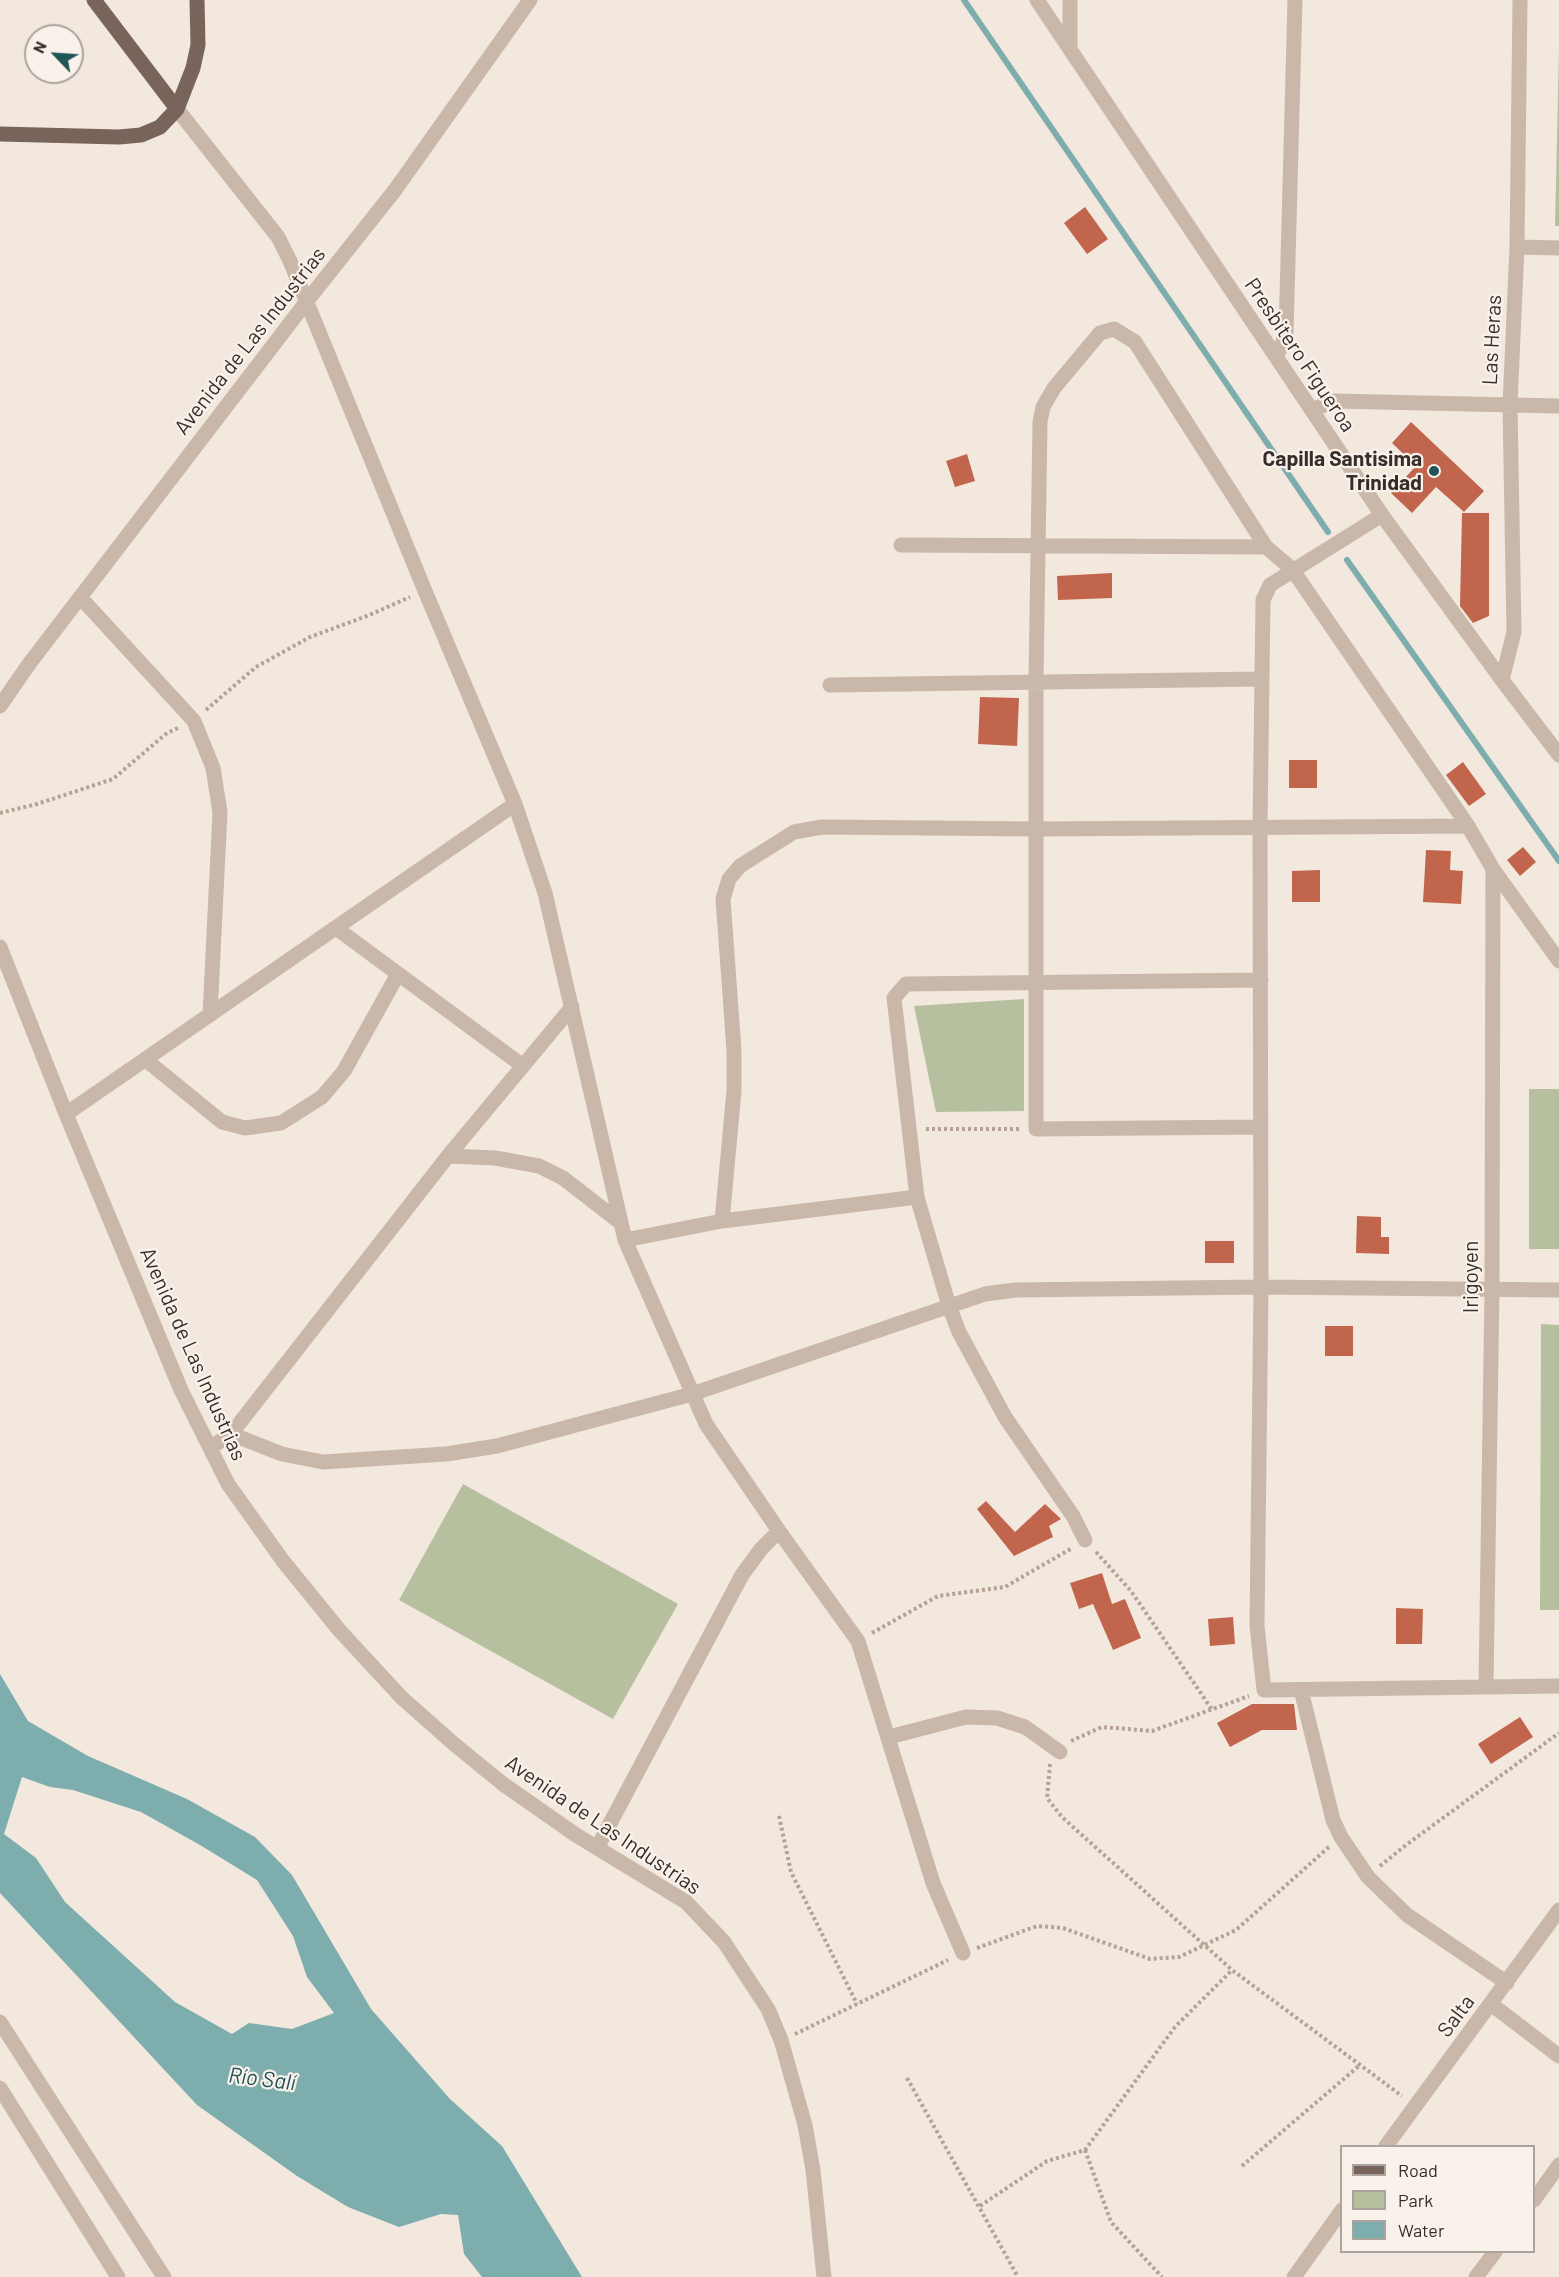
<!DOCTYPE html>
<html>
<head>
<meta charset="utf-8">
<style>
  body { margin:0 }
  #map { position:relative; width:1559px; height:2277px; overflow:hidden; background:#f2e8de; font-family:Barlow,sans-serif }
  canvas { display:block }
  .legend { position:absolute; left:1340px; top:2145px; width:195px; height:108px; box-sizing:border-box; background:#f9f2eb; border:2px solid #aba39e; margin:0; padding:8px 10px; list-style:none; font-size:18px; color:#372d2a }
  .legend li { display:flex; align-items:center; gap:12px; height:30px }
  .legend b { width:30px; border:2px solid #aba39e }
  .north { position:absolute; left:24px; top:24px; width:60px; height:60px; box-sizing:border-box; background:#f9f2eb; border:2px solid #aba39e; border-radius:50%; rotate:295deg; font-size:16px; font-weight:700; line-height:24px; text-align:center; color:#372d2a }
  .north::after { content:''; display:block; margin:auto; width:21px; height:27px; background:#215557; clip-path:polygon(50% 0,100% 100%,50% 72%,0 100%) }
</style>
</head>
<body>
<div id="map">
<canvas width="1559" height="2277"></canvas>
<ul class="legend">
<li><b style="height:8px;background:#78645b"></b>Road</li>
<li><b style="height:16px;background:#b6c09f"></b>Park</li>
<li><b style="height:16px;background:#7eadad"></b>Water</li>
</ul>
<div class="north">N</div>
</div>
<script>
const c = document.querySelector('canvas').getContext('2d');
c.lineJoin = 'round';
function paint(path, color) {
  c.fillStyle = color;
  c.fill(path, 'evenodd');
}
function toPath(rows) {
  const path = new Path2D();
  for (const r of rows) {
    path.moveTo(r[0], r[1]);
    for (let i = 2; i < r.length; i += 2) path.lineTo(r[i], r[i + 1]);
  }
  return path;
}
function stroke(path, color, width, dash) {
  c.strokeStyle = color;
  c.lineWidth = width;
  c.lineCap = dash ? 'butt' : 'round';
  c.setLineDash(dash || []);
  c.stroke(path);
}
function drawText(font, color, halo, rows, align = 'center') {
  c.font = font + ' Barlow,sans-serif';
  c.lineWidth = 4.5;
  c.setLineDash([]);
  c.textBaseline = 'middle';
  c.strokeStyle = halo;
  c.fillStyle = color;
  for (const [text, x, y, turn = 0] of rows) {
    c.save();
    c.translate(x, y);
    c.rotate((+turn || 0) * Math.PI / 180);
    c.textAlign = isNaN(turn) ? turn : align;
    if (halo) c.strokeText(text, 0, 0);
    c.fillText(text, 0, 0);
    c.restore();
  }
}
paint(toPath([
  [1559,51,1559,226,1555,226],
  [1024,999,1024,1111,936,1112,914,1006],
  [1529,1089,1559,1089,1559,1249,1529,1249],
  [1541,1324,1559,1325,1559,1610,1540,1610],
  [463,1484,678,1604,613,1719,399,1600]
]), '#b6c09f');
paint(toPath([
  [0,1674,28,1721,88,1756,187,1799,255,1837,292,1875,371,2009,450,2099,502,2146,582,2277,482,2277,464,2254,458,2215,441,2214,399,2227,348,2207,297,2176,197,2105,0,1893],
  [22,1777,50,1787,73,1790,141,1812,200,1845,257,1880,293,1936,307,1977,334,2013,292,2029,249,2023,232,2034,175,2002,65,1902,36,1858,4,1834]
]), '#7eadad');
stroke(toPath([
  [964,0,1328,532],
  [1347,560,1559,861]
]), '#7eadad', 6);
paint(toPath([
  [1085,207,1108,239,1087,254,1064,223],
  [1411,422,1484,491,1464,512,1436,487,1412,513,1391,493,1416,466,1392,443],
  [967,454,975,481,955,487,946,461],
  [1462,513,1489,513,1489,616,1473,623,1460,606],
  [1112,573,1112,598,1058,600,1057,576],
  [980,697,1019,698,1017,746,978,744],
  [1289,760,1317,760,1317,788,1289,788],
  [1463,762,1486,794,1469,806,1446,775],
  [1523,847,1536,862,1520,876,1507,860],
  [1426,850,1451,851,1450,870,1463,871,1461,904,1423,902],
  [1320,870,1320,902,1292,902,1292,871],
  [1357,1216,1381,1217,1381,1237,1389,1237,1389,1254,1356,1253],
  [1205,1241,1234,1241,1234,1263,1205,1263],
  [1325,1326,1353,1326,1353,1356,1325,1356],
  [986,1501,1015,1532,1045,1504,1061,1519,1049,1526,1053,1537,1014,1556,977,1509],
  [1102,1573,1112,1604,1125,1599,1141,1638,1113,1650,1093,1604,1079,1609,1070,1583],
  [1396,1608,1423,1609,1422,1644,1396,1644],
  [1233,1617,1235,1644,1210,1646,1208,1619],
  [1252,1704,1294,1704,1297,1730,1262,1730,1230,1747,1217,1723],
  [1520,1717,1533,1737,1491,1764,1478,1744]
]), '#c1664d');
stroke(toPath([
  [206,710,256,667,310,637,367,616,410,597],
  [0,813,37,804,113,779,167,733,180,727],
  [926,1129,1020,1129],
  [1096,1552,1131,1591,1213,1711],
  [872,1633,938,1596,1005,1587,1072,1548],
  [1071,1741,1102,1727,1152,1731,1249,1696],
  [1050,1764,1047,1798,1062,1817,1232,1970,1402,2096],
  [779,1816,791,1872,857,2004],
  [1380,1866,1406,1845,1559,1733],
  [977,1948,1037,1926,1063,1928,1150,1959,1179,1957,1236,1930,1330,1846],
  [795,2034,948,1960],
  [907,2078,1018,2277],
  [1085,2150,1111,2222,1162,2277],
  [1242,2166,1360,2065],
  [980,2206,1047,2161,1085,2150,1175,2027,1232,1970]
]), '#b5a295', 4, [3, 3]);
stroke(toPath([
  [1037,0,1382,515,1502,680,1559,755],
  [1070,49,1070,0],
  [177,109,278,237,290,261,425,591,515,804,545,893,625,1240,722,1221,917,1197],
  [1517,247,1559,248],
  [1277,356,1286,334,1295,0],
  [1312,410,1334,401,1559,406],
  [1382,515,1270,585,1263,600,1260,827,1261,1287,1257,1626,1264,1690,1559,1686],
  [901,545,1266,547,1292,569,1468,826,1493,869,1559,961],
  [80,597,194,721,213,768,220,812,210,1015],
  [1502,680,1514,632,1510,405,1517,247,1520,0],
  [830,685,1261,679],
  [0,706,29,664,307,301,395,190,530,0],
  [336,928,523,1066],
  [0,947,66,1114,181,1390,228,1484,283,1561,340,1631,402,1698,454,1744,503,1784,576,1835,686,1902,724,1942,768,2009,781,2040,805,2125,813,2170,824,2277],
  [146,1060,222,1122,245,1128,281,1123,322,1097,344,1071,398,974],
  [66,1114,515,804],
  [1259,1127,1036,1129,1036,681,1040,422,1043,407,1054,388,1100,333,1114,329,1135,342,1266,547],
  [448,1156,495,1158,539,1166,563,1178,621,1223],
  [722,1221,734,1091,734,1050,723,899,729,879,740,866,794,832,822,827,1037,829,1468,826],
  [625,1240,706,1424,779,1531,858,1641,933,1883,963,1953],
  [231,1434,282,1454,323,1462,446,1454,497,1446,692,1394,985,1294,1015,1290,1261,1287,1559,1290],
  [210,1448,231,1434,448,1156,572,1007],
  [1085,1540,1073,1516,1005,1417,959,1332,949,1306,917,1197,894,998,906,984,1261,980],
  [1486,1686,1492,1289,1493,869],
  [1301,1690,1333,1820,1341,1837,1368,1877,1407,1915,1507,1983],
  [889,1737,966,1717,997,1718,1025,1727,1060,1752],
  [597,1848,742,1575,761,1549,779,1531],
  [1491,2004,1559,2056],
  [0,2022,164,2277],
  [0,2088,118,2277],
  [1386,2146,1559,1910],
  [1534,2200,1559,2165],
  [1294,2277,1342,2210],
  [1476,2277,1495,2252]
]), '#c9b8aa', 15);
stroke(toPath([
  [94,0,177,109],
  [0,134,119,137,141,135,160,127,177,109,193,68,198,45,197,0]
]), '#78645b', 15);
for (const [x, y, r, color] of [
  [1434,471,6,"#215557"]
]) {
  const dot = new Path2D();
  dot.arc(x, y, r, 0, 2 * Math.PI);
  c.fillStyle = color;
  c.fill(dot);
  stroke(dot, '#f9f2eb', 2);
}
drawText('21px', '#372d2a', '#f9f2eb', [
  ["Las Heras",1492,340,-87],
  ["Avenida de Las Industrias",250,341,-52],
  ["Presbitero Figueroa",1300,355,56],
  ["Irigoyen",1471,1277,-90],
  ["Avenida de Las Industrias",193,1354,66],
  ["Avenida de Las Industrias",603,1825,34],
  ["Salta",1456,2016,-53]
]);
drawText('bold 21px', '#372d2a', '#f9f2eb', [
  ["Capilla Santisima",1422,459],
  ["Trinidad",1422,483]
], 'right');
drawText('italic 22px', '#215557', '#f9f2eb', [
  ["Río Salí",262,2079,7]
]);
</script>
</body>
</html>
